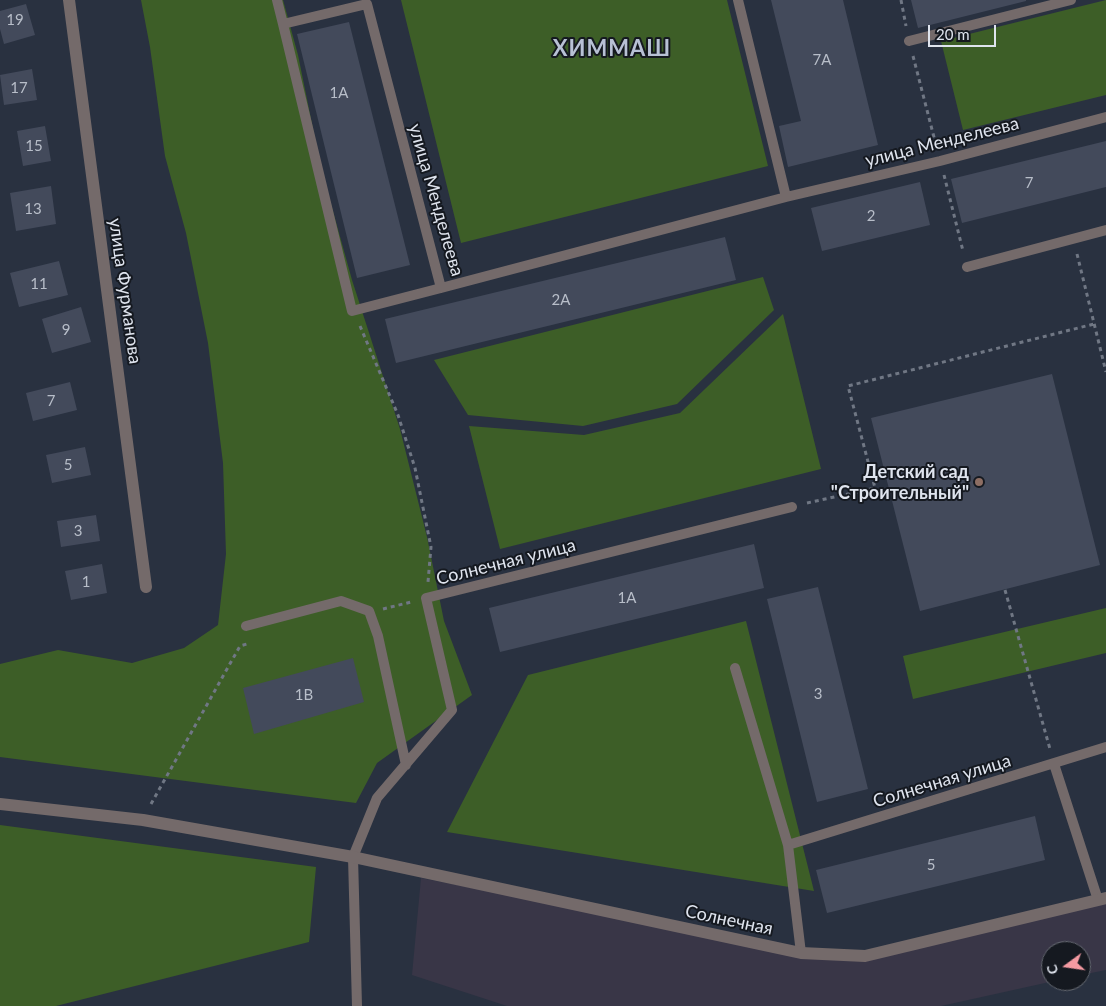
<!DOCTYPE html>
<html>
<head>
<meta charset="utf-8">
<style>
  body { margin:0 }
  #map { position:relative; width:1106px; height:1006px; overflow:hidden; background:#293140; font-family:Lato,sans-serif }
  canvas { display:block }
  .north { position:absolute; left:1041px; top:941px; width:50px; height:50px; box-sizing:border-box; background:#151920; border:1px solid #666a72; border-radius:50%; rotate:256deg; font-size:14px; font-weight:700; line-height:20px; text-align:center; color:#dfe4ee }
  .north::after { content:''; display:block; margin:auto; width:18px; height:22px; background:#f49aa2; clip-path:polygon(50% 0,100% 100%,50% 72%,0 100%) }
  .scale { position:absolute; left:928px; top:25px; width:68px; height:22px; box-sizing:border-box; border:2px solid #dfe4ee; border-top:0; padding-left:6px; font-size:15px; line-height:18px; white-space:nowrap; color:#dfe4ee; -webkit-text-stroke:4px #151920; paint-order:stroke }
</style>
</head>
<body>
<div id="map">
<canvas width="1106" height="1006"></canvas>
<div class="north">С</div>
<div class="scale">20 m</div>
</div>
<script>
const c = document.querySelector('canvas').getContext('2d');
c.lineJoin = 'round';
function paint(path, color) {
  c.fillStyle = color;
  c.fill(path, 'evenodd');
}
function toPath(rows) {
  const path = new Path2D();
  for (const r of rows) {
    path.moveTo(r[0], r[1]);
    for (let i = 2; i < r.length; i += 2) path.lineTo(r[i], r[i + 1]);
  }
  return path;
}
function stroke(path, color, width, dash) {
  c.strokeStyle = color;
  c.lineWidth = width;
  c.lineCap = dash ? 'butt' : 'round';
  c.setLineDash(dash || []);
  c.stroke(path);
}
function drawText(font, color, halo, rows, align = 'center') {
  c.font = font + ' Lato,sans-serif';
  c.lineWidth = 4;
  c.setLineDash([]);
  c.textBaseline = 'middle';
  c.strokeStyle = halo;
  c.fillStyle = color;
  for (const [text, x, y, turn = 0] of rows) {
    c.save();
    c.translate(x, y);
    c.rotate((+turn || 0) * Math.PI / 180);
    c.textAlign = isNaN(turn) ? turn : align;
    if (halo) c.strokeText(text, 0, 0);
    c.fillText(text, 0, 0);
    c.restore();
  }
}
paint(toPath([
  [421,878,849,961,1106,897,1106,970,1081,975,1081,951,1051,951,1051,981,1054,981,941,1006,507,1006,412,975]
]), '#393647');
paint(toPath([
  [141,0,283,0,298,55,321,168,352,280,400,429,427,537,444,621,472,695,377,763,356,803,0,757,0,664,58,650,132,663,184,648,218,625,226,554,223,463,208,343,186,233,165,156,150,47],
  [401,0,727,0,768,166,461,243],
  [1106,0,1106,95,963,130,941,41],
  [763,277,774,310,677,404,583,426,468,415,434,360],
  [783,314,821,469,500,549,469,426,584,435,680,413],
  [1106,608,1106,653,913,699,903,656],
  [746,621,814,891,447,832,528,675],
  [0,825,316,867,309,942,56,1006,0,1006]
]), '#3d5e27');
paint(toPath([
  [771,0,843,0,878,145,788,167,779,126,801,121],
  [911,0,1026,0,1026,1,918,28],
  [26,4,35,35,4,44,0,29,0,11],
  [349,22,410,265,357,278,297,34],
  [32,69,37,100,4,105,0,75],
  [45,126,51,161,23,166,17,131],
  [1106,141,1106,187,962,223,951,179],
  [920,182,930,225,822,251,811,208],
  [51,186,56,224,16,231,10,193],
  [725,237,736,280,396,363,385,319],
  [59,261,68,295,19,307,10,273],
  [81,307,91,342,52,353,42,319],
  [1052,374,1100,565,920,611,871,418],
  [70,382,77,410,33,421,26,393],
  [85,447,91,475,52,483,46,455],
  [96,515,100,541,61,547,57,521],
  [754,544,764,588,500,652,489,608],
  [102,564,107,593,71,600,65,571],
  [818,587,868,789,817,802,767,599],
  [353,658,364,702,254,734,243,688],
  [1035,816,1045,860,827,913,816,870]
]), '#434a5b');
stroke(toPath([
  [901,0,906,26],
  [913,56,936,145],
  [944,175,963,251],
  [1077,254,1106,372],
  [360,326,398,415,415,468,431,547,428,582],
  [807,503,875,488,848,386,1094,324],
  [1005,590,1050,749],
  [383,609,411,602],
  [151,804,240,646,247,644]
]), '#707784', 3, [4, 4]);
stroke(toPath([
  [277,0,283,24,367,4,441,288,786,197,940,161,1106,117],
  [738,0,786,197],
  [283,24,352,311,441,288],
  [909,41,1071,0],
  [967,267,1106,230],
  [246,626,341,601,369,611,378,636,406,765],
  [735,668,788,845,801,953],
  [1054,764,1098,900],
  [788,845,1106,747],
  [357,1006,353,857,377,798,452,710,426,598,792,507]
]), '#746a6a', 10);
stroke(toPath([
  [69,0,146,587],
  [0,804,143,820,353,857,801,953,865,956,1106,898]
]), '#746a6a', 12);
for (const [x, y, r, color] of [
  [979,482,5,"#8d6e63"]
]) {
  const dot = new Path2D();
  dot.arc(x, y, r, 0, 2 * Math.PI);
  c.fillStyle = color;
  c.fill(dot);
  stroke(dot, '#151920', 2);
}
drawText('15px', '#b8bec9', null, [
  ["19",15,20],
  ["7А",822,60],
  ["17",19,88],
  ["1А",339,93],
  ["15",34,146],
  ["7",1029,183],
  ["13",33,209],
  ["2",871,216],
  ["11",39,284],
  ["2А",561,300],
  ["9",66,330],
  ["7",51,401],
  ["5",68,465],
  ["3",78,531],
  ["1",86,582],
  ["1А",627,598],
  ["3",818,694],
  ["1В",304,695],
  ["5",931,865]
]);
drawText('18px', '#dfe4ee', '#151920', [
  ["улица Менделеева",942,142,-14],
  ["улица Менделеева",436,200,74],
  ["улица Фурманова",125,291,82],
  ["Солнечная улица",506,562,-14],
  ["Солнечная улица",942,781,-17],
  ["Солнечная",729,920,12]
]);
drawText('bold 18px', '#dfe4ee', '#151920', [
  ["Детский сад",969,472],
  ["\"Строительный\"",969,493]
], 'right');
c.letterSpacing = '1px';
drawText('bold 22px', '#b8c1d5', '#151920', [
  ["ХИММАШ",612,49]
]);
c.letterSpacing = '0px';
</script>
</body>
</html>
